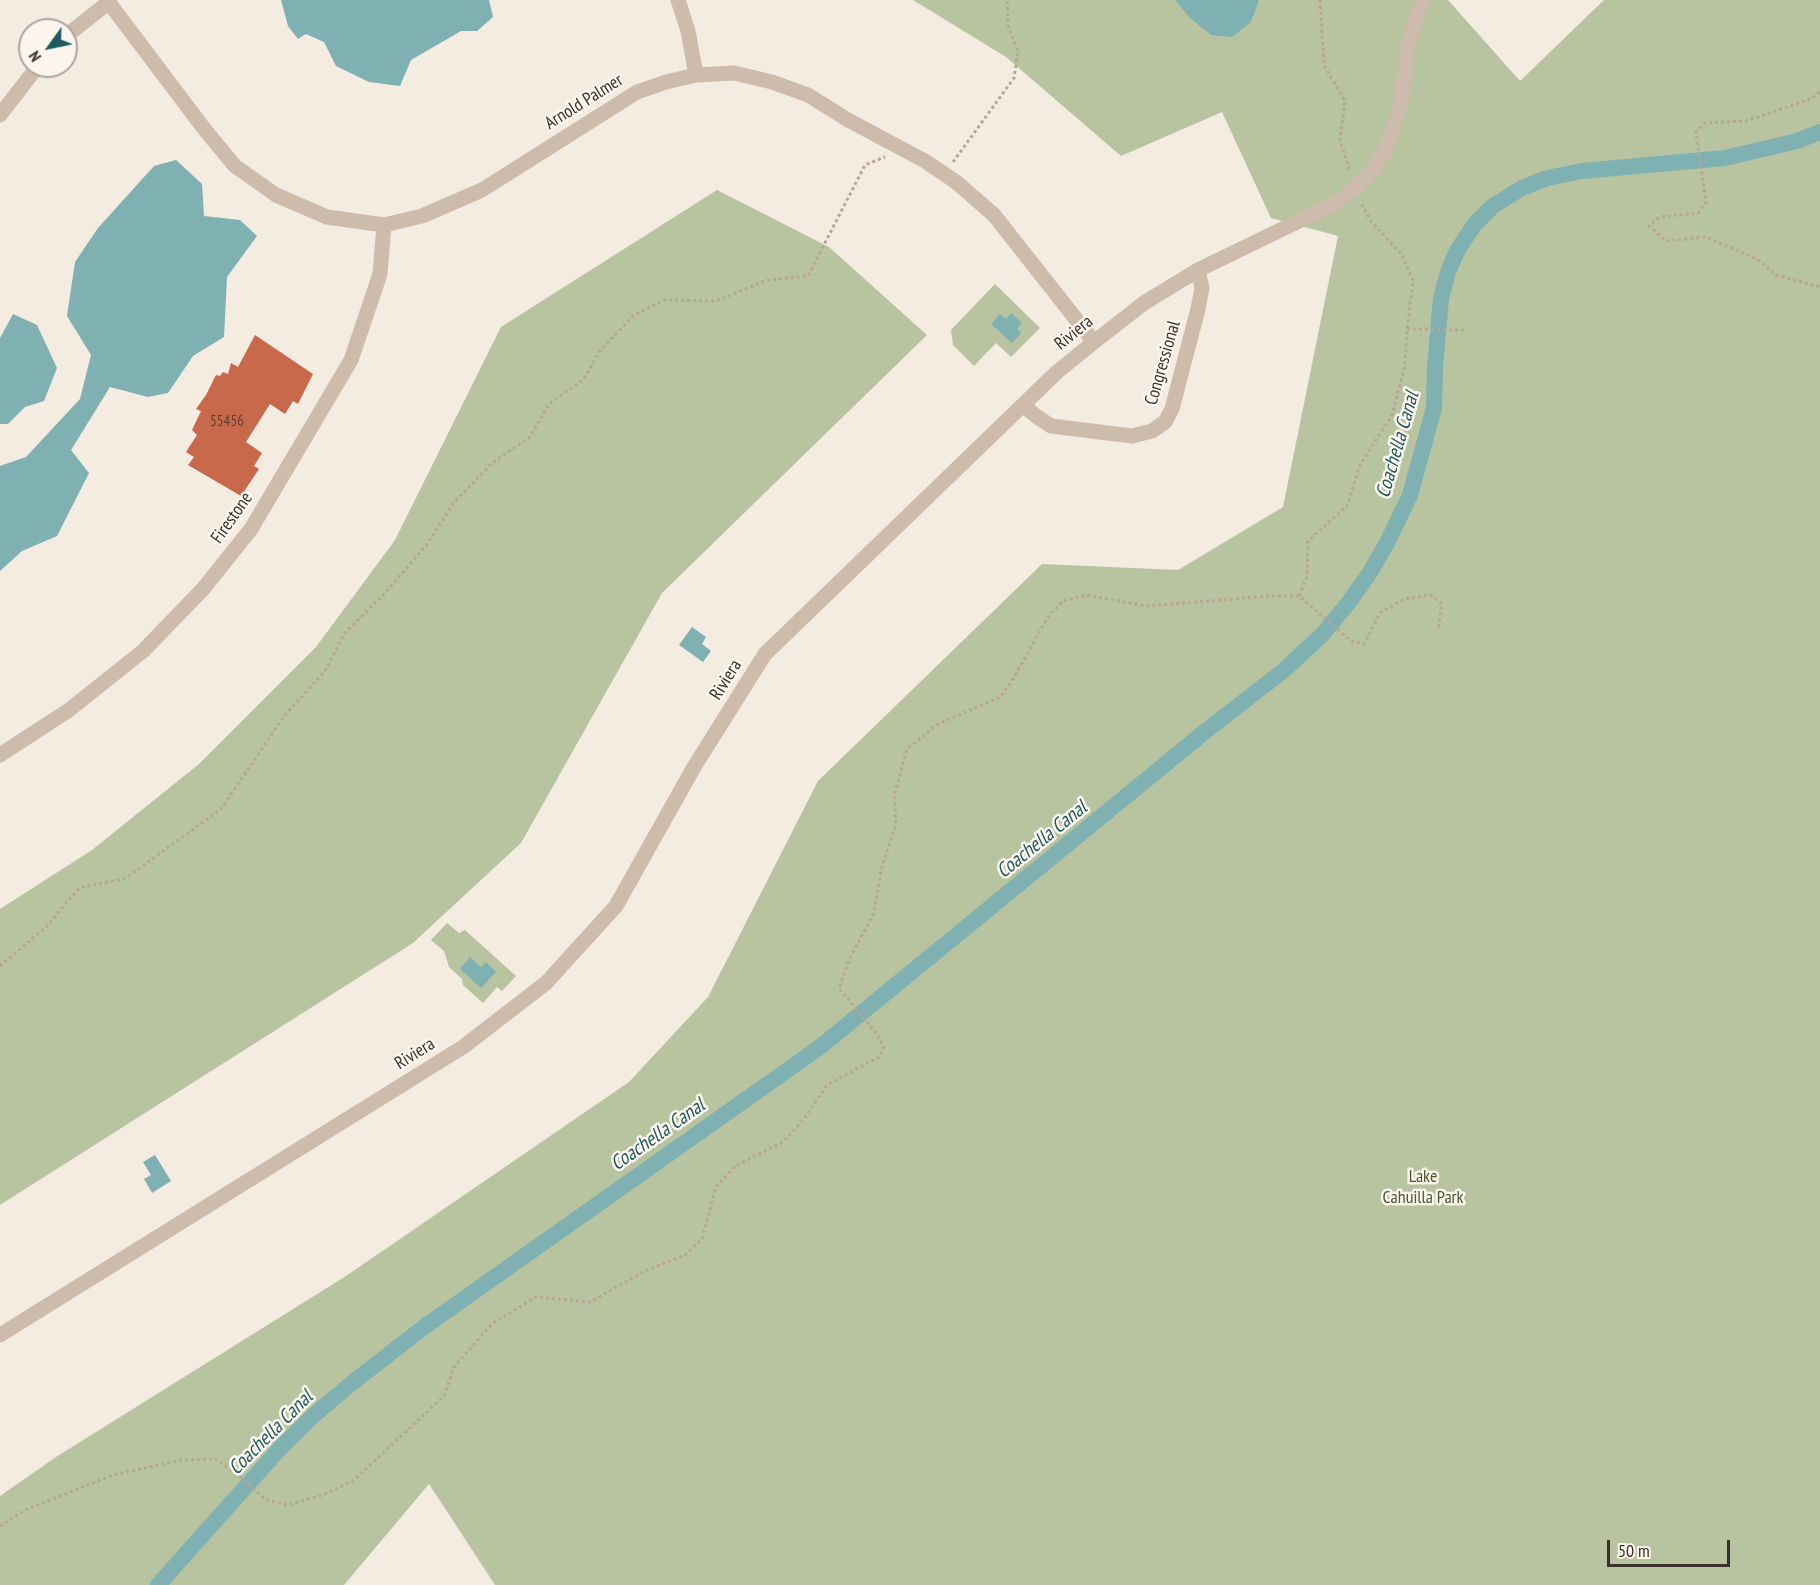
<!DOCTYPE html>
<html>
<head>
<meta charset="utf-8">
<style>
  body { margin:0 }
  #map { position:relative; width:1820px; height:1585px; overflow:hidden; background:#f4ebe1; font-family:"PT Sans Narrow",sans-serif }
  canvas { display:block }
  .north { position:absolute; left:18px; top:18px; width:60px; height:60px; box-sizing:border-box; background:#fbf5ee; border:2px solid #aea6a0; border-radius:50%; rotate:237deg; font-size:16px; font-weight:700; line-height:24px; text-align:center; color:#3b302b }
  .north::after { content:''; display:block; margin:auto; width:21px; height:27px; background:#1f5a5e; clip-path:polygon(50% 0,100% 100%,50% 72%,0 100%) }
  .scale { position:absolute; left:1607px; top:1540px; width:123px; height:27px; box-sizing:border-box; border:3px solid #3b302b; border-top:0; padding-left:8px; font-size:18px; line-height:21px; white-space:nowrap; color:#3b302b; -webkit-text-stroke:4px #fbf5ee; paint-order:stroke }
</style>
</head>
<body>
<div id="map">
<canvas width="1820" height="1585"></canvas>
<div class="north">N</div>
<div class="scale">50 m</div>
</div>
<script>
const c = document.querySelector('canvas').getContext('2d');
c.lineJoin = 'round';
function paint(path, color) {
  c.fillStyle = color;
  c.fill(path, 'evenodd');
}
function toPath(rows) {
  const path = new Path2D();
  for (const r of rows) {
    path.moveTo(r[0], r[1]);
    for (let i = 2; i < r.length; i += 2) path.lineTo(r[i], r[i + 1]);
  }
  return path;
}
function stroke(path, color, width, dash) {
  c.strokeStyle = color;
  c.lineWidth = width;
  c.lineCap = dash ? 'butt' : 'round';
  c.setLineDash(dash || []);
  c.stroke(path);
}
function drawText(font, color, halo, rows, align = 'center') {
  c.font = font + ' "PT Sans Narrow",sans-serif';
  c.lineWidth = 5;
  c.setLineDash([]);
  c.textBaseline = 'middle';
  c.strokeStyle = halo;
  c.fillStyle = color;
  for (const [text, x, y, turn = 0] of rows) {
    c.save();
    c.translate(x, y);
    c.rotate((+turn || 0) * Math.PI / 180);
    c.textAlign = isNaN(turn) ? turn : align;
    if (halo) c.strokeText(text, 0, 0);
    c.fillText(text, 0, 0);
    c.restore();
  }
}
paint(toPath([
  [913,0,1448,0,1520,81,1604,0,1820,0,1820,1585,495,1585,429,1484,344,1585,0,1585,0,1496,56,1457,346,1276,629,1082,708,997,818,781,1042,564,1178,570,1283,507,1338,236,1271,218,1222,112,1121,156,1006,57],
  [717,190,829,247,927,335,662,593,521,843,413,943,0,1205,0,909,92,850,199,764,316,647,395,540,501,327],
  [995,284,1040,328,1011,357,996,343,974,366,953,345,951,330],
  [447,923,459,933,465,930,516,976,502,991,497,987,483,1003,463,985,462,979,449,967,444,951,431,940]
]), '#b8c4a0');
paint(toPath([
  [281,0,489,0,493,17,477,31,461,31,411,60,400,86,369,82,336,66,324,42,306,34,298,39,288,26],
  [1175,0,1259,0,1251,22,1232,37,1211,35,1190,18],
  [176,160,202,184,204,216,240,220,257,236,227,277,224,337,193,356,168,393,148,397,110,387,71,450,89,473,57,536,22,551,0,571,0,466,26,457,80,399,91,355,67,316,75,262,98,228,154,166],
  [1011,313,1022,323,1017,328,1021,333,1012,343,991,324,1000,314,1006,319],
  [13,314,37,325,57,368,44,401,25,407,8,424,0,424,0,338],
  [692,627,706,637,702,644,711,651,703,662,679,645],
  [470,957,481,967,486,962,496,972,481,988,460,969],
  [155,1155,171,1181,152,1193,144,1179,151,1175,143,1162]
]), '#7fb0b2');
stroke(toPath([
  [158,1585,282,1446,314,1415,352,1383,424,1327,820,1047,1207,730,1283,671,1322,635,1349,602,1369,574,1388,541,1410,495,1434,408,1435,367,1441,298,1448,272,1457,251,1474,225,1493,206,1522,188,1547,178,1582,171,1725,158,1797,141,1820,132]
]), '#7fb0b2', 16);
paint(toPath([
  [255,335,313,374,298,404,293,401,285,414,270,404,246,442,262,453,254,466,259,469,241,496,188,465,194,457,186,452,197,435,192,430,201,411,196,409,206,395,216,375,220,376,223,372,228,374,231,363,238,367]
]), '#c8694b');
stroke(toPath([
  [1320,0,1324,65,1345,101,1340,141,1350,171],
  [1820,92,1811,99,1746,121,1704,123,1696,132,1706,202,1698,213,1660,217,1649,226,1666,241,1706,237,1757,259,1776,275,1820,287],
  [953,162,1014,78,1018,52,1008,26,1007,0],
  [1407,329,1464,330],
  [1299,596,1307,577,1308,541,1347,506,1360,465,1392,415,1405,365,1407,329,1413,281,1402,255,1371,221,1361,203],
  [0,966,46,927,79,888,126,878,221,809,284,716,325,671,344,634,385,593,428,543,453,504,492,463,530,437,549,404,584,379,599,352,633,316,664,300,716,301,767,280,808,276,865,165,885,157],
  [0,1526,25,1510,113,1475,181,1460,216,1459,238,1475,266,1500,287,1505,323,1495,354,1480,444,1396,454,1367,492,1324,536,1297,590,1302,645,1271,685,1255,702,1239,716,1187,735,1166,783,1142,804,1119,827,1085,879,1057,884,1047,878,1036,839,988,850,958,874,913,882,866,896,825,894,796,907,749,938,724,1000,697,1012,681,1048,617,1063,601,1086,595,1147,606,1270,596,1299,596,1351,641,1364,644,1380,613,1404,599,1431,595,1442,604,1438,630]
]), '#b9a596', 3, [3, 3]);
stroke(toPath([
  [107,0,205,130,235,166,276,195,327,217,384,225,422,216,482,190,637,92,666,82,696,75,734,73,772,82,808,95,848,120,925,161,956,182,994,215,1094,342],
  [678,0,688,31,696,75],
  [66,36,109,2],
  [0,115,38,66],
  [1023,405,1036,416,1051,426,1132,436,1152,431,1165,422,1172,409,1198,309,1202,288,1198,270],
  [0,755,69,710,143,651,203,589,251,529,351,360,380,274,384,225],
  [0,1335,463,1047,546,983,616,906,694,767,765,654,1057,372,1094,342,1144,303,1198,270,1334,204,1356,187,1372,171,1385,151,1401,106,1407,46,1423,0]
]), '#cdbbac', 15);
drawText('15px', '#5e3e33', null, [
  ["55456",227,422]
]);
drawText('18px', '#3b302b', '#fbf5ee', [
  ["Arnold Palmer",584,102,-32],
  ["Riviera",1074,333,-39],
  ["Congressional",1163,363,-74],
  ["Firestone",232,518,-55],
  ["Riviera",726,680,-58],
  ["Riviera",415,1054,-32]
]);
drawText('18px', '#4a5a2e', '#fbf5ee', [
  ["Lake",1423,1177],
  ["Cahuilla Park",1423,1198]
]);
drawText('italic 20px', '#1f5a5e', '#fbf5ee', [
  ["Coachella Canal",1398,445,-74],
  ["Coachella Canal",1042,840,-39],
  ["Coachella Canal",658,1135,-35],
  ["Coachella Canal",271,1433,-45]
]);
</script>
</body>
</html>
